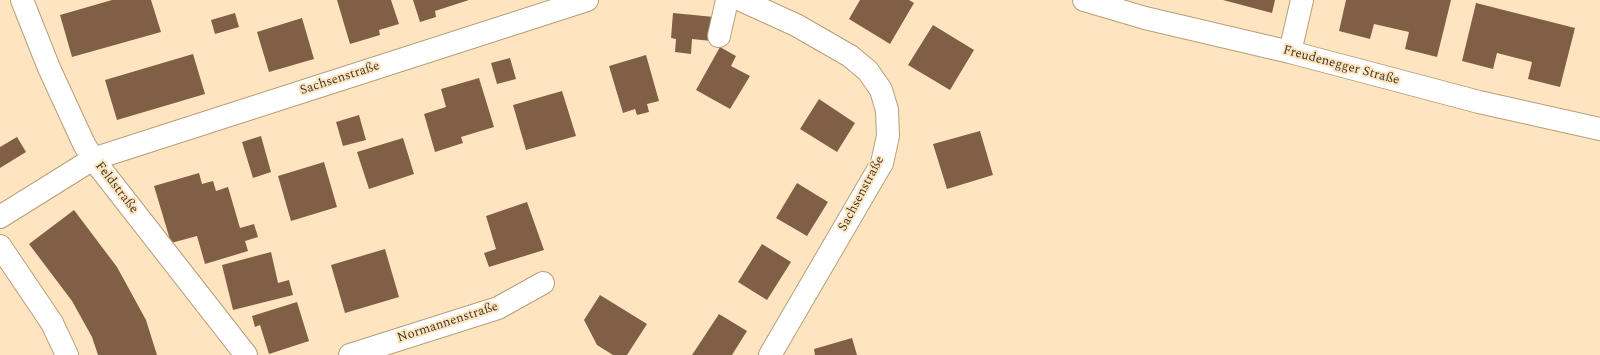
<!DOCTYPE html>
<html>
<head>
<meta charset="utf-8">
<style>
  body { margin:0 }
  canvas { display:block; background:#ffe5bf }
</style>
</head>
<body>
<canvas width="1600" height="355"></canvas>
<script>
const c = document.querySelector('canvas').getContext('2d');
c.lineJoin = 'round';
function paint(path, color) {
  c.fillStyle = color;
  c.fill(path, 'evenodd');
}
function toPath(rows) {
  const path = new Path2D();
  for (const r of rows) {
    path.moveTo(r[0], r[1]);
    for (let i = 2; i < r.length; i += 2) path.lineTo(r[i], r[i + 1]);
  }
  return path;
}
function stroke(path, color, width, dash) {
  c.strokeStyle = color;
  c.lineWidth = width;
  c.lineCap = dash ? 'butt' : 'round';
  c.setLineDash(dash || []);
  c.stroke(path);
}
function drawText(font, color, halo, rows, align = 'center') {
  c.font = font + ' Spectral,serif';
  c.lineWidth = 4;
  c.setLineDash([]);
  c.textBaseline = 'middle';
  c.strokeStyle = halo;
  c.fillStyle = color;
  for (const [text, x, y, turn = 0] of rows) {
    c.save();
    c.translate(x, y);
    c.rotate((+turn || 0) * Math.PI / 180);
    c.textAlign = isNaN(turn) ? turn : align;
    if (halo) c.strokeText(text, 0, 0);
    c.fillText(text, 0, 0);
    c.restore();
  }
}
paint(toPath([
  [112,0,151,0,161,32,72,57,60,15],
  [337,0,391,0,399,24,379,30,380,35,350,44],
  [413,0,469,0,435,11,436,17,420,22],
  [860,0,909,0,914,3,890,44,849,19],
  [1223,0,1275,0,1272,13],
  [1346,0,1451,0,1437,57,1405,49,1409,32,1374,24,1370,39,1339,31],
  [1476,3,1575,28,1560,87,1528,79,1532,62,1497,53,1493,69,1462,61],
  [235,13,239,27,215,34,211,20],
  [673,13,714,17,712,41,692,39,691,54,675,52,676,39,671,38],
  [302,18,314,59,269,72,257,32],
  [933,25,974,50,950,90,908,65],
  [720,47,736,56,731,66,750,76,730,109,696,90],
  [193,54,205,94,117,120,105,80],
  [646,55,659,101,647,104,649,112,637,115,635,109,623,113,609,66],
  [510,58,516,79,497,84,491,63],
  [479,78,494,127,461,137,463,143,435,152,424,114,446,107,441,89],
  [562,91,576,136,526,150,513,105],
  [819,99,855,123,837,152,800,129],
  [359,115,366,140,343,146,336,122],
  [980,131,993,175,947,189,933,144],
  [261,136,271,172,253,178,242,142],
  [17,137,26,152,0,168,0,147],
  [403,138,414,174,369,189,357,152],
  [324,162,337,207,291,221,278,176],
  [199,173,202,184,213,181,216,191,228,187,240,228,254,224,258,237,245,241,248,251,205,264,197,236,171,243,154,186],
  [797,183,828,202,807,236,776,218],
  [527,202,544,250,489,267,484,253,496,249,486,216],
  [74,210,117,267,146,320,157,355,98,355,92,337,72,301,29,244],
  [762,244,791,262,767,300,738,282],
  [385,249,399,297,345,313,331,265],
  [271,252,278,283,289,280,293,295,233,310,222,265],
  [600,295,647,324,627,355,613,355,597,345,584,320],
  [297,302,309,341,269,354,260,325,255,327,252,316],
  [719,314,747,331,732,355,692,355],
  [852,338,857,355,815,355,814,349]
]), '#805f46');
const minor = toPath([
  [22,0,49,68,84,144,93,159,246,355],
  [741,0,796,25,850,56,868,71,881,90,887,110,888,136,882,163,770,355],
  [1084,0,1145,18,1290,52,1479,102,1600,129],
  [719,36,727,0],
  [1290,52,1302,0],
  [0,217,93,159,587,0],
  [0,246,52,323,67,355],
  [350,355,498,308,543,283]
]);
stroke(minor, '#b69e7a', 24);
stroke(minor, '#fff', 22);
drawText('13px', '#413728', '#ffe5bf', [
  ["Freudenegger Straße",1341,66,15],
  ["Sachsenstraße",340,79,-18],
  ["Feldstraße",116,188,52],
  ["Sachsenstraße",862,194,-62],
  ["Normannenstraße",448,323,-18]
]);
</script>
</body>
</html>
